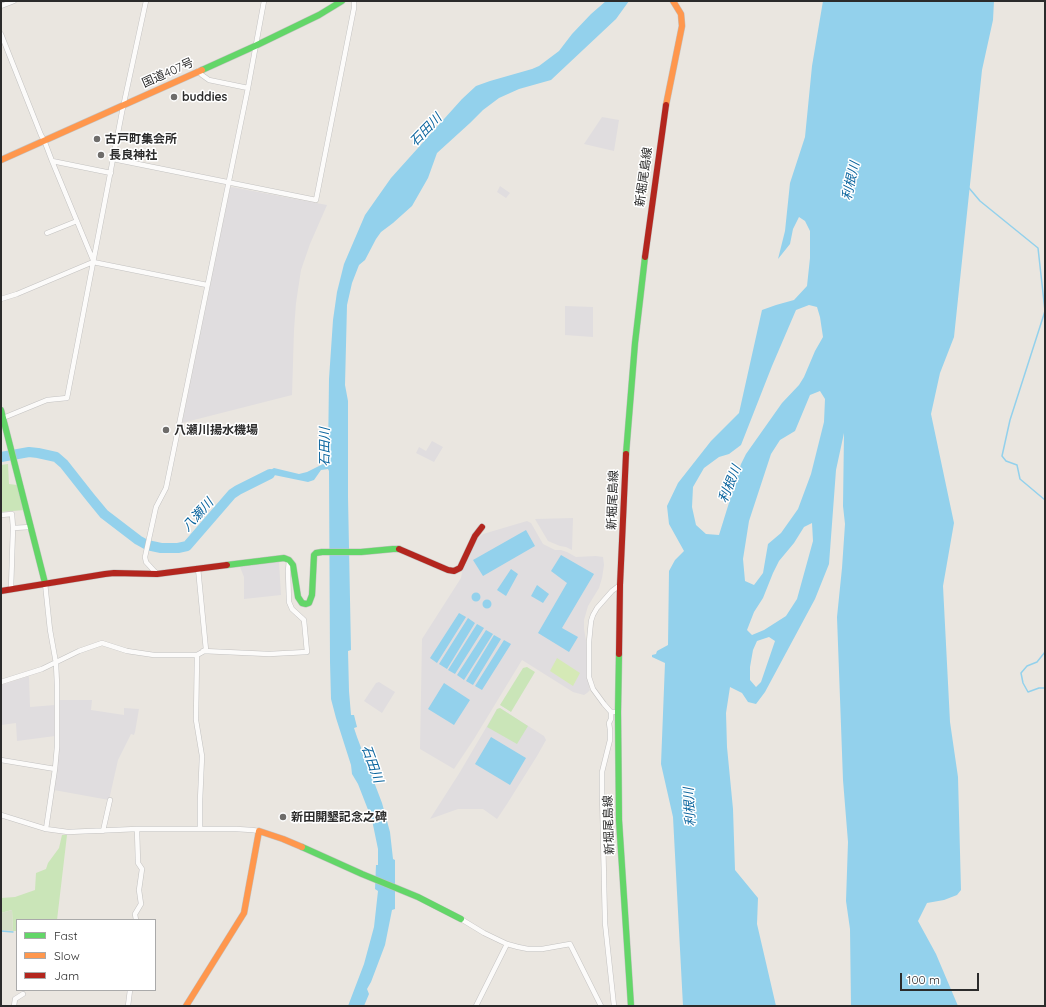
<!DOCTYPE html>
<html>
<head>
<meta charset="utf-8">
<style>
  body { margin:0 }
  #map { position:relative; width:1046px; height:1007px; overflow:hidden; background:#eae6e0; font-family:Quicksand,sans-serif }
  canvas { display:block }
  .frame { position:absolute; inset:0; border:2px solid #2b2b2b; pointer-events:none }
  .legend { position:absolute; left:16px; top:919px; width:140px; height:72px; box-sizing:border-box; background:#fff; border:1px solid #aaa; margin:0; padding:5px 7px; list-style:none; font-size:12px; color:#2b2b2b }
  .legend li { display:flex; align-items:center; gap:8px; height:20px }
  .legend b { width:20px; border:1px solid #aaa }
  .scale { position:absolute; left:900px; top:973px; width:79px; height:18px; box-sizing:border-box; border:2px solid #2b2b2b; border-top:0; padding-left:5px; font-size:12px; line-height:14px; white-space:nowrap; color:#2b2b2b; -webkit-text-stroke:3px #fff; paint-order:stroke }
</style>
</head>
<body>
<div id="map">
<canvas width="1046" height="1007"></canvas>
<div class="frame"></div>
<ul class="legend">
<li><b style="height:5px;background:#63d668"></b>Fast</li>
<li><b style="height:5px;background:#ff974d"></b>Slow</li>
<li><b style="height:5px;background:#b3261e"></b>Jam</li>
</ul>
<div class="scale">100 m</div>
</div>
<script>
const c = document.querySelector('canvas').getContext('2d');
c.lineJoin = 'round';
function paint(path, color) {
  c.fillStyle = color;
  c.fill(path, 'evenodd');
}
function toPath(rows) {
  const path = new Path2D();
  for (const r of rows) {
    if (r.length === 3) {
      path.moveTo(r[0] + r[2], r[1]);
      path.arc(r[0], r[1], r[2], 0, 2 * Math.PI);
      continue;
    }
    path.moveTo(r[0], r[1]);
    for (let i = 2; i < r.length; i += 2) path.lineTo(r[i], r[i + 1]);
  }
  return path;
}
function stroke(path, color, width, dash) {
  c.strokeStyle = color;
  c.lineWidth = width;
  c.lineCap = dash ? 'butt' : 'round';
  c.setLineDash(dash || []);
  c.stroke(path);
}
function drawText(font, color, halo, rows, align = 'center') {
  c.font = font + ' Quicksand,"Noto Sans JP",sans-serif';
  c.lineWidth = 3;
  c.setLineDash([]);
  c.textBaseline = 'middle';
  c.strokeStyle = halo;
  c.fillStyle = color;
  for (const [text, x, y, turn = 0] of rows) {
    c.save();
    c.translate(x, y);
    c.rotate((+turn || 0) * Math.PI / 180);
    c.textAlign = isNaN(turn) ? turn : align;
    if (halo) c.strokeText(text, 0, 0);
    c.fillText(text, 0, 0);
    c.restore();
  }
}
paint(toPath([
  [602,117,619,120,614,151,584,144],
  [500,186,510,193,506,198,497,192],
  [232,187,327,205,310,244,301,270,296,303,294,330,292,395,182,423,230,188],
  [565,306,593,307,593,337,565,335],
  [432,441,443,447,434,462,416,453,419,447,426,451],
  [573,518,572,550,566,547,560,546,548,541,535,519],
  [527,521,531,523,543,544,555,550,561,550,567,552,576,557,596,556,603,557,604,565,602,578,599,588,588,606,584,620,584,629,587,647,588,680,590,690,587,693,584,695,573,692,522,660,474,739,454,769,420,749,422,639,461,578,462,572,476,540,483,534],
  [279,562,281,595,244,599,244,577,240,567],
  [29,676,30,707,55,705,55,736,17,741,16,723,1,725,1,685],
  [379,682,395,692,382,713,364,701,376,683],
  [59,700,92,700,91,710,124,715,124,708,139,709,135,732,134,735,131,734,118,760,109,800,54,790,58,761],
  [500,708,544,736,546,740,537,756,507,804,497,819,483,809,458,809,430,819,460,772,497,709]
]), '#e0dddf');
paint(toPath([
  [8,464,9,484,17,485,24,510,1,512,1,465],
  [527,667,535,672,511,712,500,705,523,668],
  [500,708,528,726,517,744,487,727,497,709],
  [62,835,67,835,57,920,17,920,17,931,13,931,12,910,1,913,1,898,15,897,35,890,36,873,46,869,48,863,59,848]
]), '#cae5b8');
paint(toPath([
  [12,910,13,931,1,930,1,913]
]), '#d5dec7');
paint(toPath([
  [557,658,580,673,573,686,550,671]
]), '#d5e9b6');
paint(toPath([
  [606,1,629,1,616,19,551,80,519,89,499,98,483,110,470,123,437,153,428,178,412,206,393,223,381,232,376,239,365,260,359,265,352,283,347,305,345,385,348,401,348,497,351,650,348,651,349,691,351,715,354,715,357,727,354,728,357,737,382,803,390,832,393,859,395,860,395,909,392,910,385,945,371,982,367,989,369,994,364,1006,348,1006,364,964,374,927,378,891,375,889,376,865,378,865,378,849,372,820,358,784,352,774,351,765,336,718,331,699,330,662,329,471,328,469,321,470,314,480,308,482,274,475,266,478,254,479,274,468,299,474,307,472,325,463,328,457,329,379,333,320,337,292,344,264,365,215,391,178,462,99,476,86,490,81,532,69,539,66,559,51,572,34,591,14],
  [823,1,994,1,993,20,982,70,954,337,940,373,931,414,954,523,943,586,950,722,958,777,961,890,957,895,944,900,927,903,918,921,936,954,958,1006,851,1006,850,929,846,901,848,842,843,780,837,617,842,568,845,524,843,506,844,433,836,470,829,564,815,599,765,692,756,704,748,702,742,693,730,687,726,713,727,747,733,809,735,870,758,898,757,924,776,1006,683,1006,673,817,661,764,665,663,652,657,652,655,656,654,657,651,668,645,669,571,675,560,684,551,669,524,667,506,678,483,711,441,739,413,762,310,776,305,794,300,807,286,810,258,810,231,805,221,799,217,793,229,790,244,778,259,785,231,790,183,805,137,812,66],
  [809,305,817,307,820,317,823,337,815,351,804,377,799,385,782,403,746,454,741,464,719,535,706,534,696,525,692,507,693,487,704,468,719,457,729,454,741,445,772,366,796,310],
  [820,391,825,399,824,422,811,474,798,509,781,533,768,544,763,573,754,585,745,581,743,559,749,521,771,454,780,440,795,431,810,395],
  [812,523,813,541,797,599,786,616,764,630,752,635,747,630,754,612,763,598,773,573,779,561,794,543,804,527],
  [769,637,775,641,761,682,756,687,750,680,750,667,753,650,757,641],
  [526,530,535,546,483,576,473,560],
  [561,555,594,574,562,628,578,637,569,652,538,633,567,583,551,571],
  [511,569,518,574,506,596,497,590],
  [537,585,549,594,543,603,531,596],
  [476,597,4.5],
  [487,604,4.5],
  [459,613,466,617,437,663,430,658],
  [468,618,475,623,447,669,439,664],
  [477,624,484,628,455,674,448,670],
  [486,630,493,634,464,680,457,675],
  [494,635,501,639,473,685,466,681],
  [504,640,511,644,482,690,475,686],
  [444,683,470,700,454,725,428,709],
  [491,737,526,758,510,785,475,764]
]), '#93d1ec');
stroke(toPath([
  [969,188,980,201,1038,248,1045,311,1010,420,1002,456,1006,461,1017,465,1020,479,1045,500],
  [1045,652,1037,662,1027,666,1021,673,1023,683,1028,692,1039,688,1045,688],
  [1,931,13,932]
]), '#93d1ec', 1.5);
stroke(toPath([
  [1,457,29,452,38,453,56,457,64,464,90,497,104,514,138,540,147,545,161,548,178,548,187,546,232,494,238,490,270,474]
]), '#93d1ec', 10);
const street = toPath([
  [1,6,14,1],
  [1,34,41,135,44,140,52,161,93,260],
  [198,71,202,75,209,80,248,88],
  [113,159,316,200,354,8,354,1],
  [52,161,111,173],
  [47,233,77,221],
  [1,299,17,294,93,262,207,285],
  [3,418,47,400,67,398,122,112,146,1],
  [1,515,12,514,13,528,11,589],
  [13,528,31,527],
  [157,574,146,562,145,557,156,507,166,488,248,88,264,1],
  [45,583,50,630,56,663,57,685,57,747,55,769,46,829],
  [203,651,269,654,307,652,304,620,292,609,289,602,288,571,289,560],
  [197,655,196,720,202,756,200,801,200,829],
  [1,682,42,669,79,651,102,643,127,651,154,655,197,655,206,650,198,568],
  [611,712,611,719,609,723,610,730,610,740,602,772,602,793,605,923,614,1006],
  [614,712,611,712,604,704,593,689,589,677,589,642,591,621,593,615,597,608,612,591,620,585],
  [1,760,55,769],
  [1,815,46,829,68,832,137,829,236,829,252,830,259,831],
  [103,831,110,800],
  [461,919,484,933,507,944,518,947,528,949,542,949,570,944,601,1006],
  [136,920,135,914,141,904,139,890,142,869,138,863,137,829],
  [14,1006,15,999,23,994],
  [128,1006,130,990],
  [476,1006,507,944]
]);
const fast = toPath([
  [202,70,255,46,319,15,342,1],
  [1,410,45,583],
  [626,454,635,343,645,257],
  [227,565,284,558,289,560,293,565,298,597,302,603,306,604,309,603,312,595,314,555,316,553,322,552,361,552,393,549,399,549],
  [619,654,618,712,619,820,631,1006],
  [302,847,362,874,418,897,461,919]
]);
const slow = toPath([
  [666,105,682,26,681,14,673,1],
  [1,160,202,70],
  [186,1006,244,913,259,831,283,839,302,847]
]);
const jam = toPath([
  [645,257,666,105],
  [399,549,448,570,454,571,460,568,475,536,482,527],
  [1,591,105,574,114,573,157,574,227,565],
  [619,654,620,585,626,454]
]);
stroke(street, '#c3c2c1', 5.5);
stroke(fast, '#c3c2c1', 7);
stroke(slow, '#c3c2c1', 7);
stroke(jam, '#c3c2c1', 7);
stroke(street, '#fcfbfa', 4.5);
stroke(fast, '#63d668', 6);
stroke(slow, '#ff974d', 6);
stroke(jam, '#b3261e', 6);
for (const [x, y, r, color] of [
  [174,97,4,"#6e6c6a"],
  [97,139,4,"#6e6c6a"],
  [101,155,4,"#6e6c6a"],
  [166,430,4,"#6e6c6a"],
  [283,817,4,"#6e6c6a"]
]) {
  const dot = new Path2D();
  dot.arc(x, y, r, 0, 2 * Math.PI);
  c.fillStyle = color;
  c.fill(dot);
  stroke(dot, '#fff', 1.5);
}
drawText('12px', '#2b2b2b', '#fff', [
  ["国道407号",168,73,-24],
  ["新堀尾島線",644,177,-82],
  ["新堀尾島線",613,500,-88],
  ["新堀尾島線",609,825,-92]
]);
drawText('bold 12px', '#2b2b2b', '#fff', [
  ["buddies",182,97],
  ["古戸町集会所",105,139],
  ["長良神社",109,155],
  ["八瀬川揚水機場",174,430],
  ["新田開墾記念之碑",291,817]
], 'left');
drawText('italic 13px', '#0b659e', '#fff', [
  ["石田川",426,130,-46],
  ["利根川",851,181,-77],
  ["石田川",325,447,-90],
  ["利根川",730,484,-68],
  ["八瀬川",198,515,-48],
  ["石田川",372,764,70],
  ["利根川",690,807,-93]
]);
</script>
</body>
</html>
